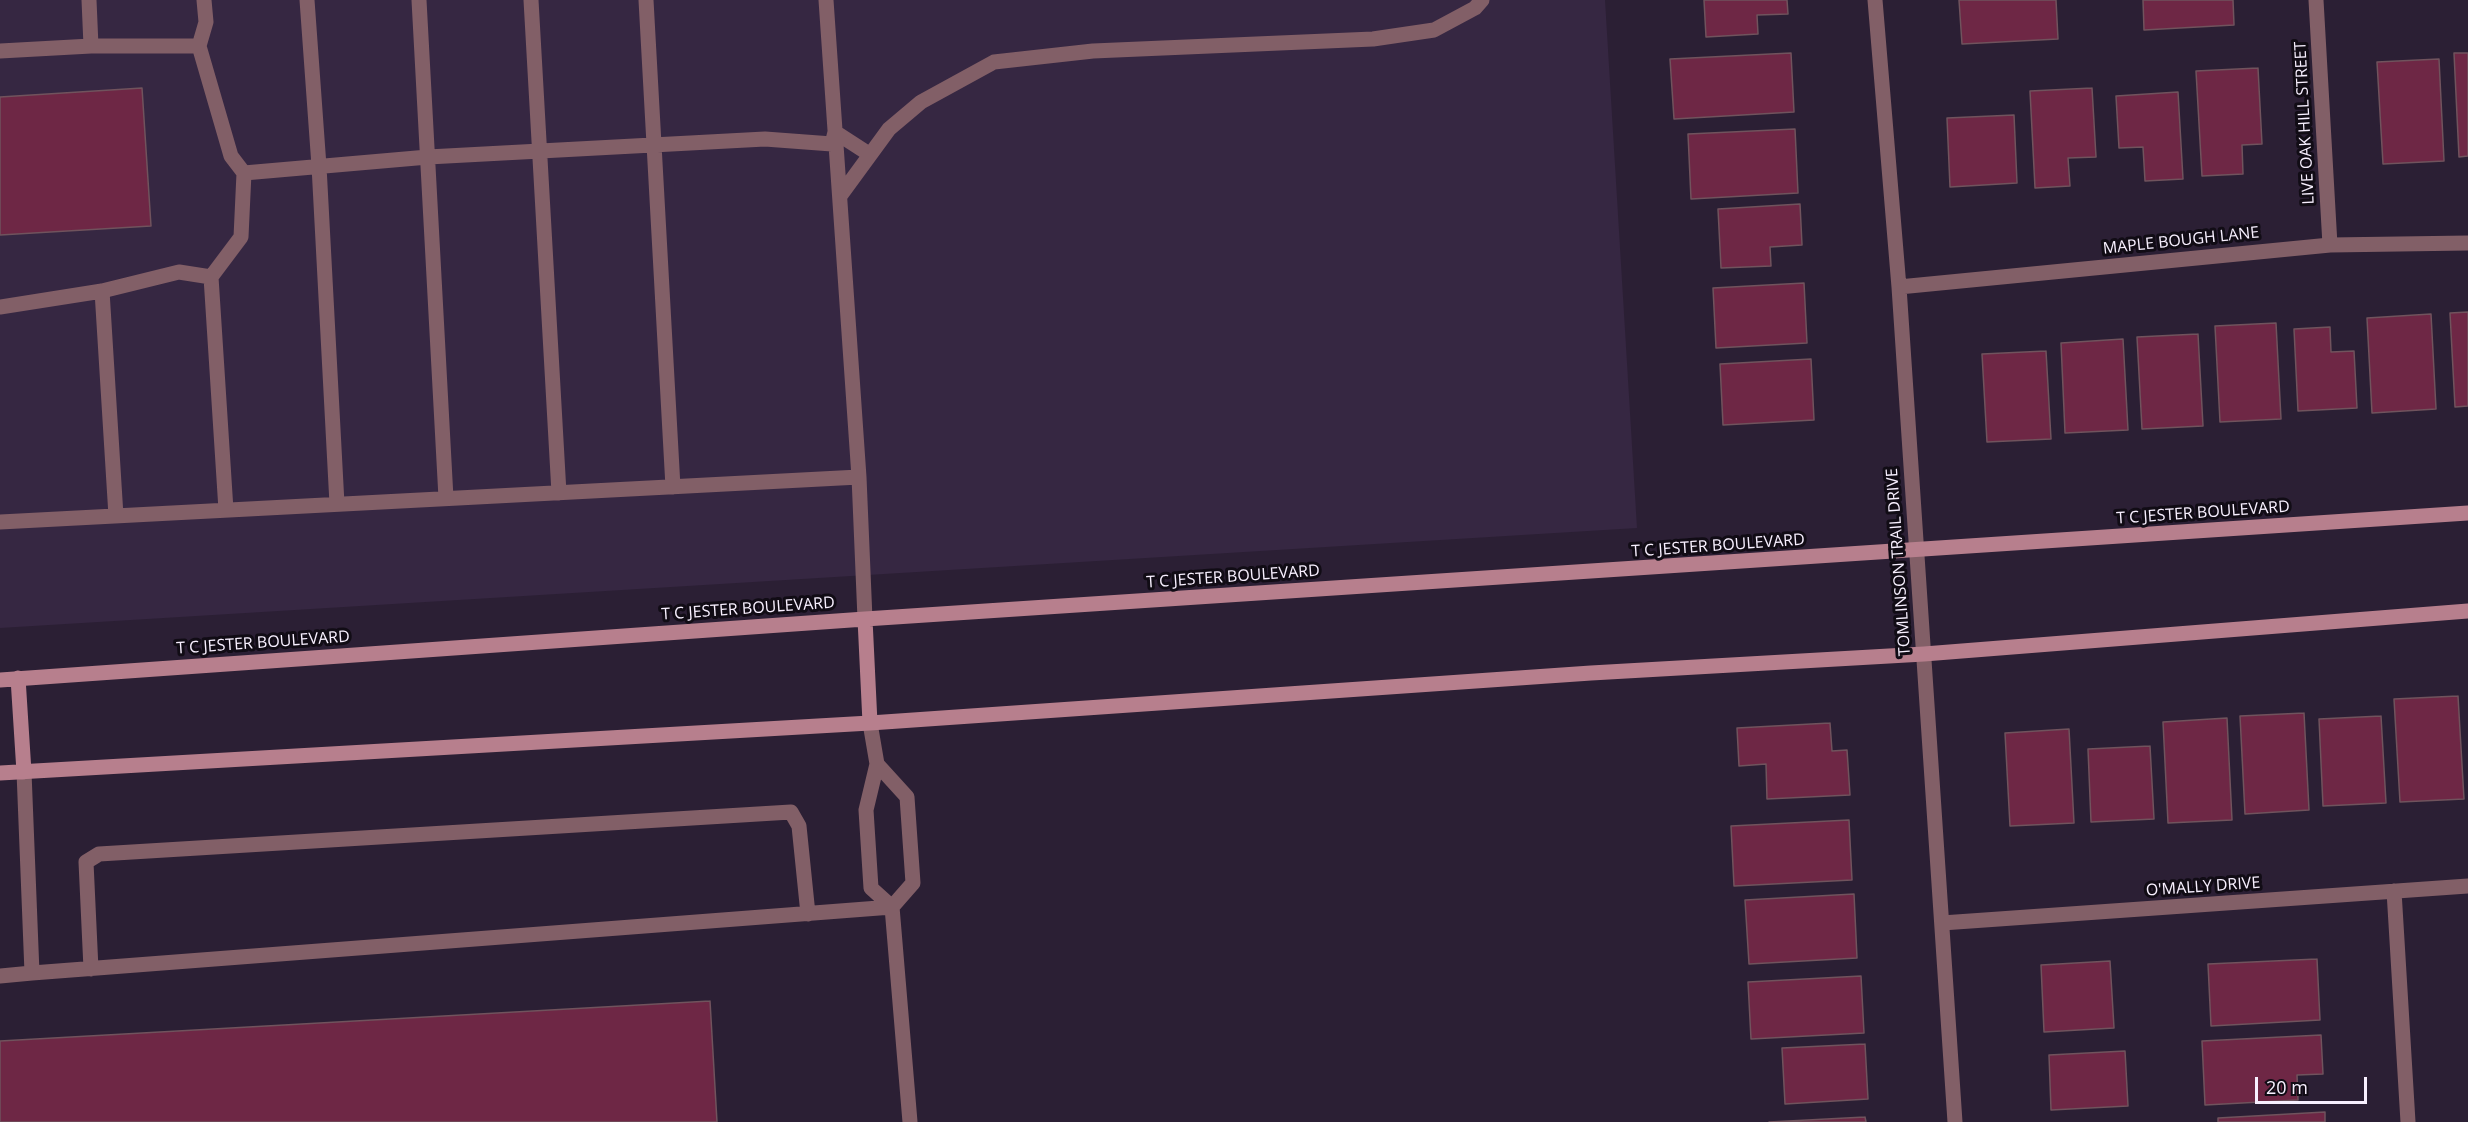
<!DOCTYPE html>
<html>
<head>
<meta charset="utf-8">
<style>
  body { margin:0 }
  #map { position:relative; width:2468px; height:1122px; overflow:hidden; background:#2b1f34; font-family:"Open Sans",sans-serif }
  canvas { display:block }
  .scale { position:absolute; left:2255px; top:1077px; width:112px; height:27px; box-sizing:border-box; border:3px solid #f8f0ff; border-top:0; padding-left:8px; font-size:18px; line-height:21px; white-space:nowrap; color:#f8f0ff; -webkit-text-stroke:4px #110c15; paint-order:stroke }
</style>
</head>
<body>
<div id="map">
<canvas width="2468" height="1122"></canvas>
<div class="scale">20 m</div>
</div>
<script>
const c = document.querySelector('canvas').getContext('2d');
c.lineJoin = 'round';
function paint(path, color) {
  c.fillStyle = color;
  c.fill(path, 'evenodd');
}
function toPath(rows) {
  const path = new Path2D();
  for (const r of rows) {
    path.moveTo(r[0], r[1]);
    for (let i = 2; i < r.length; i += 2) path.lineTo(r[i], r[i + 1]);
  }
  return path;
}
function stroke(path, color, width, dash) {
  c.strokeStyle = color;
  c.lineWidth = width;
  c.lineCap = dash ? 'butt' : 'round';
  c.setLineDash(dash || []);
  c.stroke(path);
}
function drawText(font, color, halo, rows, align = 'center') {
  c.font = font + ' "Open Sans",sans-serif';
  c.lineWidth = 6;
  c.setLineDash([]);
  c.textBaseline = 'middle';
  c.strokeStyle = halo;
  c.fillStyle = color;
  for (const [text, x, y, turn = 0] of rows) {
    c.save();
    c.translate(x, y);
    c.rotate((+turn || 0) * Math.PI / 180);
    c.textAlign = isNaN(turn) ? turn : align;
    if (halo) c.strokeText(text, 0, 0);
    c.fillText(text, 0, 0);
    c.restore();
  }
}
paint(toPath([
  [0,0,1605,0,1637,528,0,628]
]), '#362742');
const building = toPath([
  [1704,0,1787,0,1788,14,1757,15,1758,34,1706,37,1704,0],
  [1959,0,2056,0,2058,39,1962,44,1959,0],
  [2143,0,2233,0,2234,25,2144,30,2143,0],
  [1791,53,1794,112,1674,119,1670,59,1791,53],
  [2454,53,2468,53,2468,156,2459,157,2454,53],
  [2439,59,2444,161,2383,164,2377,62,2439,59],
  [2258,68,2262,144,2242,145,2243,174,2202,176,2196,71,2258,68],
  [142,88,151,226,0,235,0,97,142,88],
  [2092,88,2096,157,2068,158,2070,186,2035,188,2030,91,2092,88],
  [2178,92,2183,179,2145,181,2143,147,2119,148,2116,96,2178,92],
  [2014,115,2017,183,1950,187,1947,118,2014,115],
  [1795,129,1798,193,1691,199,1688,134,1795,129],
  [1800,204,1802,245,1770,247,1771,266,1721,268,1718,209,1800,204],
  [1804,283,1807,343,1716,348,1713,288,1804,283],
  [2468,312,2468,406,2455,407,2450,313,2468,312],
  [2431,314,2436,409,2372,413,2367,318,2431,314],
  [2276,323,2281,419,2220,422,2215,326,2276,323],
  [2330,327,2331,352,2354,351,2357,408,2298,411,2294,329,2330,327],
  [2198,334,2203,426,2142,429,2137,337,2198,334],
  [2123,339,2128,430,2065,433,2061,343,2123,339],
  [2046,351,2051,439,1987,442,1982,354,2046,351],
  [1811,359,1814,420,1723,425,1720,364,1811,359],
  [2458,696,2464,799,2400,802,2394,699,2458,696],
  [2304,713,2309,810,2245,814,2240,716,2304,713],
  [2381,716,2386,803,2323,806,2319,719,2381,716],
  [2227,718,2232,820,2168,823,2163,722,2227,718],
  [1830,723,1832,751,1847,750,1850,795,1767,799,1766,764,1739,766,1737,728,1830,723],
  [2069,729,2074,823,2010,826,2005,733,2069,729],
  [2150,746,2154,819,2091,822,2088,749,2150,746],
  [1849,820,1852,880,1734,886,1731,826,1849,820],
  [1854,894,1857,958,1749,964,1745,900,1854,894],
  [2317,959,2320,1020,2211,1026,2208,964,2317,959],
  [2110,961,2114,1028,2044,1032,2041,965,2110,961],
  [1861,976,1864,1033,1751,1039,1748,982,1861,976],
  [710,1001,717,1122,0,1122,0,1041,710,1001],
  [2321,1035,2323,1074,2297,1075,2298,1100,2205,1105,2202,1041,2321,1035],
  [1865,1044,1868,1099,1785,1104,1782,1048,1865,1044],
  [2125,1051,2128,1106,2051,1110,2049,1055,2125,1051],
  [2325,1112,2325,1122,2218,1122,2218,1118,2325,1112],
  [1865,1117,1866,1122,1769,1122,1865,1117]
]);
paint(building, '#6e2745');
stroke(building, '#70535d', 1.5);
stroke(toPath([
  [89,0,91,46],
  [204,0,206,22,199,46,231,156,244,173,241,237,211,277,226,510],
  [307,0,319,166,337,504],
  [419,0,446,498],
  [531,0,559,493],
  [646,0,673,487],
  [826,0,859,477,865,619],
  [0,51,91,46,199,46],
  [244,173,428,157,765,139,832,144,835,132,869,154],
  [840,196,889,129,921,102,994,62,1093,51,1373,39,1434,30,1475,8,1482,0],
  [102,291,116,516],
  [0,307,102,291,179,272,211,277],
  [0,522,859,477],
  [870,723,877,764,866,810,871,888,892,907,913,883,907,797,877,764],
  [24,772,32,973,892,907,910,1122],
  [91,969,86,862,99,854,791,812,799,826,808,914],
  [0,976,32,973]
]), '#825f67', 15);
stroke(toPath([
  [1875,0,1899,287,1955,1122],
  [2316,0,2330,245],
  [1899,287,2330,245,2468,243],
  [2394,891,2408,1122],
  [1942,923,2468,886]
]), '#825f67', 15);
stroke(toPath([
  [865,619,870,723],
  [18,678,24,772],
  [0,680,865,619,2468,513],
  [0,773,870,723,1591,673,1924,654,2468,611]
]), '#b77f8d', 15);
drawText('16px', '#f8f0ff', '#110c15', [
  ["LIVE OAK HILL STREET",2305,123,-93],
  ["MAPLE BOUGH LANE",2181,241,-6],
  ["T C JESTER BOULEVARD",2203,513,-4],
  ["T C JESTER BOULEVARD",1718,546,-4],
  ["TOMLINSON TRAIL DRIVE",1899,562,-94],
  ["T C JESTER BOULEVARD",1233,577,-4],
  ["T C JESTER BOULEVARD",748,609,-4],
  ["T C JESTER BOULEVARD",263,643,-4],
  ["O'MALLY DRIVE",2203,887,-4]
]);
</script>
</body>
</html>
